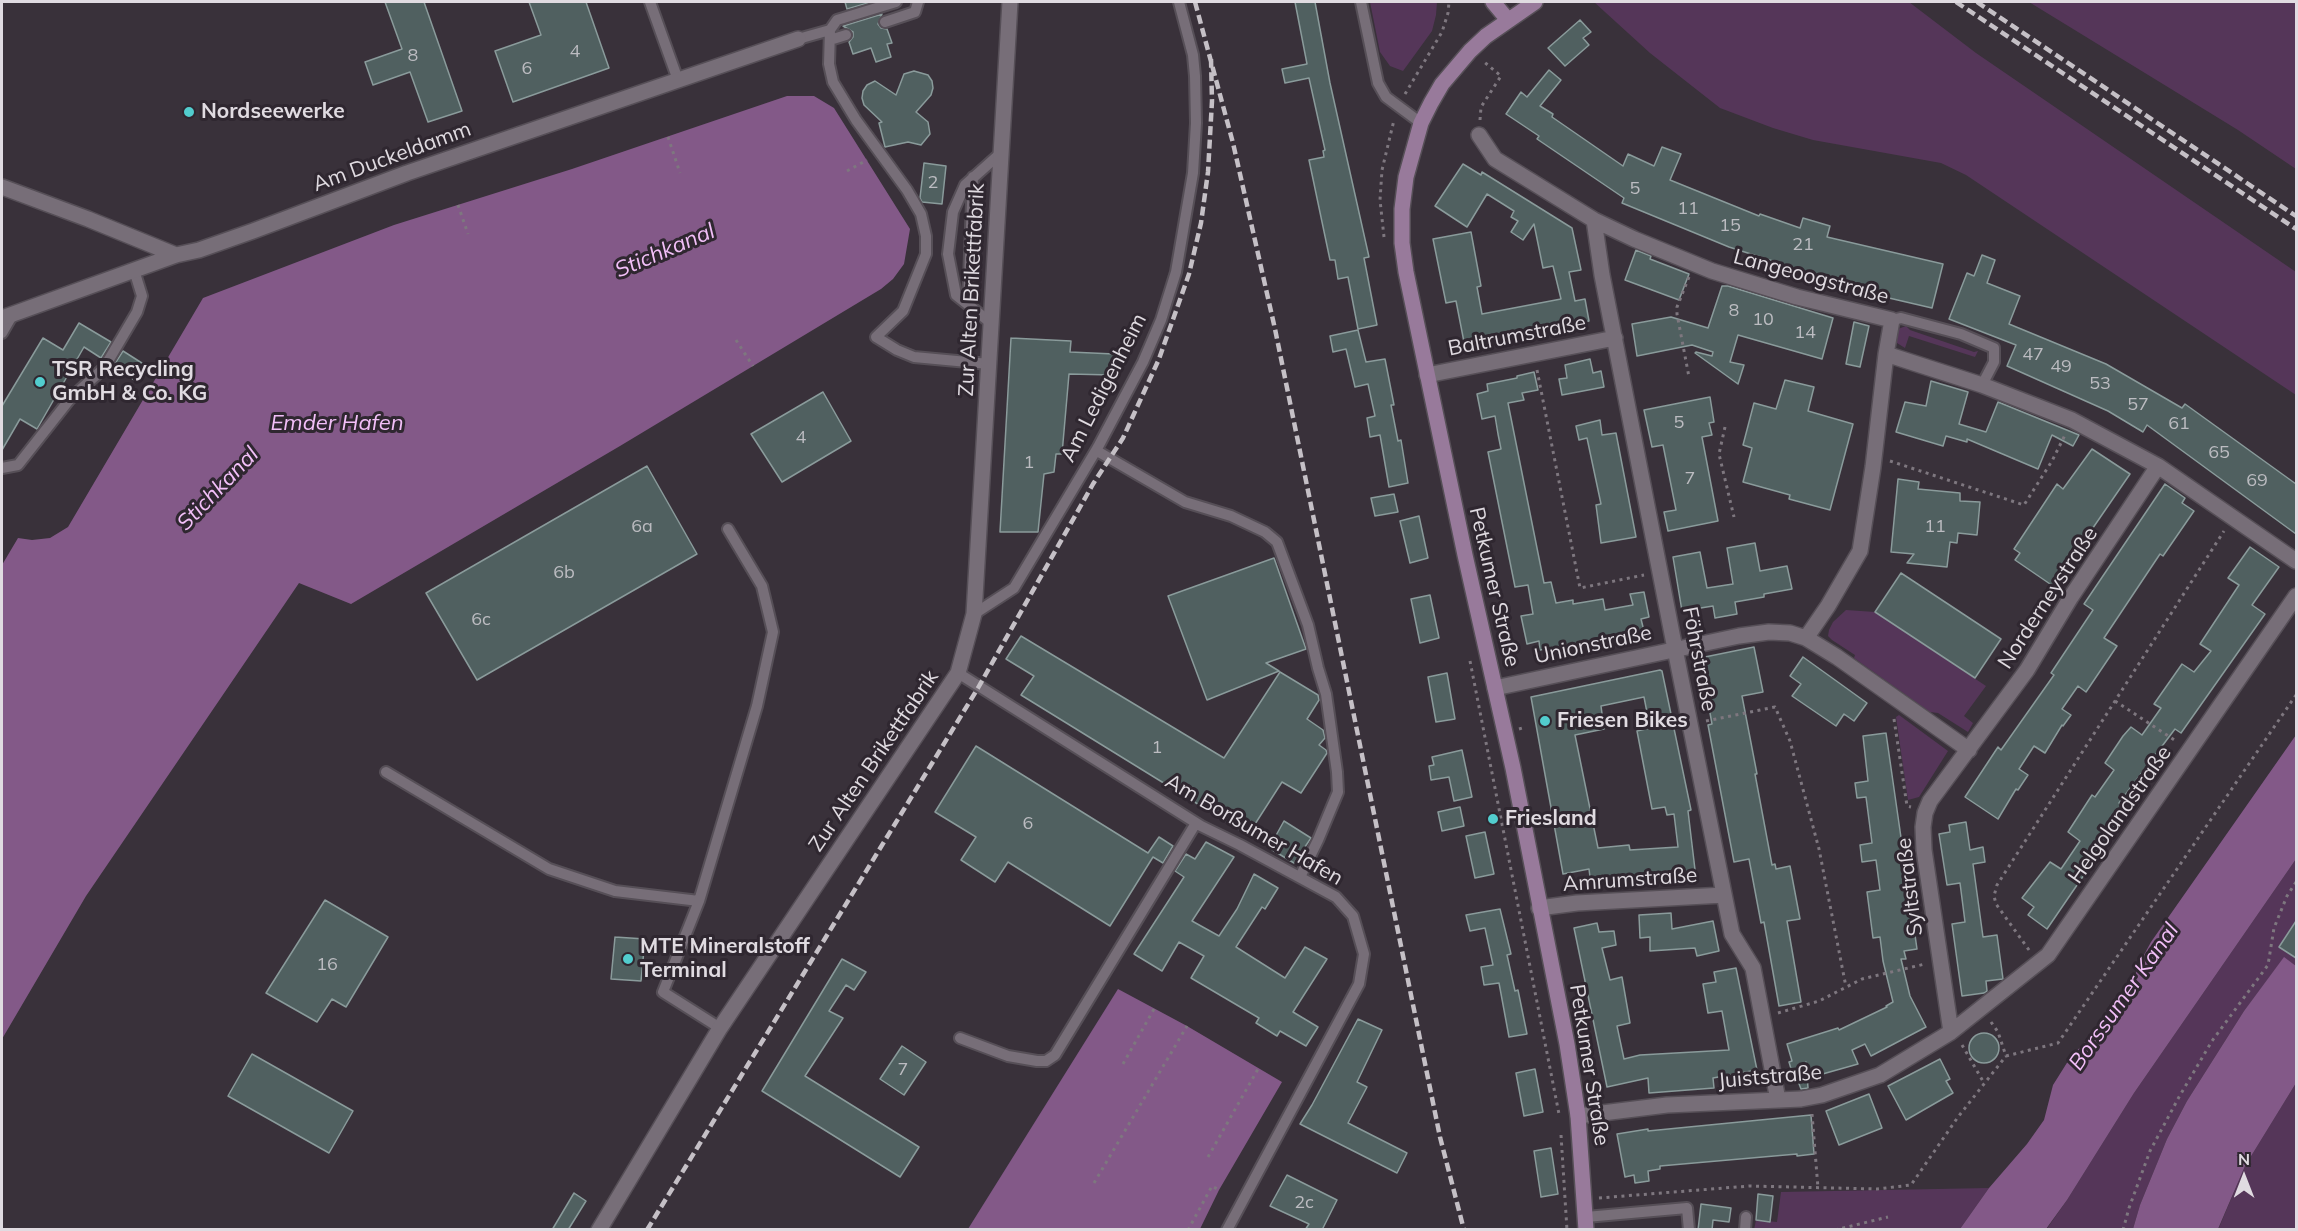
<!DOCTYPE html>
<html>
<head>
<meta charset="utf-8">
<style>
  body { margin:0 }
  #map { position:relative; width:2298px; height:1231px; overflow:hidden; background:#39313a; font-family:Mulish,sans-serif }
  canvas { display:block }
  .frame { position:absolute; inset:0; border:3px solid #e0dbe1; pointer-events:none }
  .north { position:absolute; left:2214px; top:1147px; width:60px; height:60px; -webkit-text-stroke:4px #2f2730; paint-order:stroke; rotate:0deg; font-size:16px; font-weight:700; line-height:24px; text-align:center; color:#e0dbe1 }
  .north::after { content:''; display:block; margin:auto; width:21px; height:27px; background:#e0dbe1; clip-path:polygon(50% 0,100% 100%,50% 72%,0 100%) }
</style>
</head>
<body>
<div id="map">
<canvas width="2298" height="1231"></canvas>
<div class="frame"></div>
<div class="north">N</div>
</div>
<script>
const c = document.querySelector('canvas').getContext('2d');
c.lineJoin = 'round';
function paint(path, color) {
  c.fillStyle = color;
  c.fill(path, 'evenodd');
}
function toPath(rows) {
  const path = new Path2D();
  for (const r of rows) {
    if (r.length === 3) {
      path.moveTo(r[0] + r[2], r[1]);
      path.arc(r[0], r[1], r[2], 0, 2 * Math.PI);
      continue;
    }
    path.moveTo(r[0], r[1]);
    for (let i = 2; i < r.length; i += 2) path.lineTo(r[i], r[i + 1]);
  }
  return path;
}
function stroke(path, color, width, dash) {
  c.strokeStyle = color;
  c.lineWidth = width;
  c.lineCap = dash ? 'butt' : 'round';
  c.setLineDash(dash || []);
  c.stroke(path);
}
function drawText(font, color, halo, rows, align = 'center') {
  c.font = font + ' Mulish,sans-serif';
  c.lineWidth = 6;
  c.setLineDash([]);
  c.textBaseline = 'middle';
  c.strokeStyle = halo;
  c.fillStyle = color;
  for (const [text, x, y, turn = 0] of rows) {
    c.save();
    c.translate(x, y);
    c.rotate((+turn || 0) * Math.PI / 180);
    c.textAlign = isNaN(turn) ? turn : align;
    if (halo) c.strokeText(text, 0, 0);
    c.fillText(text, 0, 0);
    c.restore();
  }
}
paint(toPath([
  [1370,2,1437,2,1436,15,1432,31,1403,71,1390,66,1380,52],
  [1594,2,1909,2,1976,53,2296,272,2296,395,1966,175,1941,163,1813,140,1773,128,1720,108,1650,53],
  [2029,2,2296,2,2296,169,2238,130],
  [1906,326,1910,330,1974,352,1978,351,1975,357,1909,336,1905,348,1897,343,1896,336,1898,329],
  [1846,610,1875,612,1986,686,1964,716,1973,723,1968,732,1938,713,1930,712,1854,658,1855,655,1832,640,1828,636,1829,630,1833,622],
  [1899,715,1948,751,1919,797,1908,800,1896,717],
  [2296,859,2296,966,2284,958,2244,1011,2187,1101,2167,1139,2140,1205,2133,1229,2046,1230,2067,1200,2134,1093],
  [2296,1083,2296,1229,2218,1230,2245,1166],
  [1989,1188,1960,1229,1754,1230,1756,1220,1777,1222,1781,1192]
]), '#553659');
paint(toPath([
  [787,96,814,96,834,108,910,229,904,264,893,279,881,289,620,446,351,604,299,583,86,896,2,1039,2,565,18,538,32,540,50,538,68,527,203,298,394,225,572,169],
  [2296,735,2296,859,2134,1093,2067,1200,2046,1229,1960,1229,1989,1188,2027,1144,2044,1120,2053,1085,2070,1058,2121,1004,2131,987,2139,964,2151,942],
  [2284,957,2296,966,2296,1083,2245,1166,2218,1229,2133,1229,2140,1205,2167,1139,2187,1101,2244,1011],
  [1118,989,1187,1026,1282,1082,1219,1190,1200,1229,968,1229]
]), '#835988');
const building = toPath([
  [385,2,424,2,462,111,428,122,410,72,373,85,365,62,402,49,385,2],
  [529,2,586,2,609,68,513,102,495,51,541,35,529,2],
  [845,2,872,2,847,9,845,2],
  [1295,2,1315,2,1330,83,1369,257,1364,258,1377,325,1358,329,1348,277,1338,279,1335,260,1330,260,1309,160,1324,157,1323,151,1325,150,1309,78,1285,83,1282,69,1307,64,1295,2],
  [882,14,878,24,881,28,887,29,892,43,887,44,891,57,876,62,871,48,853,54,849,42,853,37,853,32,843,26,882,14],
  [1580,20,1591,32,1583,38,1589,45,1565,66,1548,48,1580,20],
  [1549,70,1561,80,1540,106,1553,114,1552,117,1623,166,1628,154,1654,166,1662,147,1681,154,1670,180,1759,216,1760,214,1800,228,1803,218,1830,226,1827,237,1943,264,1932,308,1876,295,1878,290,1829,279,1729,247,1622,203,1624,198,1537,139,1539,136,1506,114,1521,92,1527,97,1549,70],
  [914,71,928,75,932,81,933,88,931,95,916,112,928,122,930,134,921,145,908,142,885,147,879,123,882,122,864,105,862,98,863,91,867,85,875,81,896,95,904,74,914,71],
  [924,163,946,166,942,204,922,202,920,198,924,163],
  [1463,164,1481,175,1482,172,1572,228,1581,270,1569,272,1575,301,1585,299,1589,321,1555,329,1555,325,1464,342,1456,301,1446,303,1433,239,1471,232,1481,286,1477,287,1482,314,1561,299,1553,266,1543,268,1534,224,1523,240,1511,232,1518,221,1511,217,1514,211,1487,194,1467,227,1435,206,1463,164],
  [1636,250,1651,256,1650,259,1689,274,1679,300,1625,280,1636,250],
  [1982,255,1995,260,1987,283,2020,296,2009,324,2106,364,2182,408,2185,404,2296,484,2296,534,2147,425,2143,432,2108,411,2007,366,2016,345,1949,319,1967,273,1974,276,1982,255],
  [1722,286,1728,286,1833,318,1822,359,1738,335,1730,362,1744,365,1738,384,1695,353,1696,352,1712,356,1713,352,1692,345,1637,356,1632,324,1671,317,1708,328,1722,286],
  [1854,322,1869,326,1860,367,1846,364,1854,322],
  [79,323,111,342,101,358,84,347,37,429,20,419,2,450,2,406,43,338,63,350,79,323],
  [1358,330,1366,362,1385,359,1394,405,1391,405,1398,441,1401,440,1408,483,1389,487,1380,435,1370,437,1367,418,1375,416,1368,384,1355,387,1346,349,1333,352,1330,336,1358,330],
  [1011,338,1071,341,1070,352,1114,354,1113,375,1069,374,1062,454,1056,454,1054,472,1044,474,1038,532,1000,532,1011,338],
  [123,351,145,365,134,380,114,365,123,351],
  [1590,359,1593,373,1601,371,1604,387,1562,395,1559,379,1567,378,1565,365,1590,359],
  [1534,372,1538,390,1522,393,1524,400,1508,403,1544,583,1551,582,1556,603,1573,600,1573,604,1603,599,1605,610,1633,605,1630,594,1644,592,1649,617,1641,619,1644,631,1577,645,1577,643,1540,650,1539,641,1527,644,1521,616,1533,614,1528,585,1515,587,1488,452,1501,449,1498,434,1495,416,1482,419,1477,394,1488,391,1487,384,1517,378,1517,376,1534,372],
  [1785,380,1814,387,1808,411,1853,424,1830,510,1789,499,1790,495,1743,482,1752,448,1743,445,1754,403,1776,409,1785,380],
  [1931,381,1968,392,1959,424,1986,432,1998,402,2079,435,2073,446,2052,435,2038,469,1967,439,1967,442,1946,436,1943,446,1896,432,1905,402,1926,406,1931,381],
  [823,392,851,441,782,482,751,434,823,392],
  [1710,397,1714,422,1709,423,1712,435,1702,437,1718,521,1668,531,1664,512,1676,510,1663,445,1652,447,1644,410,1710,397],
  [1600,420,1602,435,1616,433,1636,537,1601,543,1596,505,1601,504,1587,438,1579,440,1576,426,1600,420],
  [2092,449,2130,474,2053,586,2015,560,2020,553,2014,549,2057,484,2063,489,2092,449],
  [647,466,697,554,477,680,426,593,647,466],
  [1898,479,1919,482,1918,489,1960,493,1960,501,1980,502,1977,535,1958,533,1957,543,1950,542,1947,567,1907,563,1914,554,1891,552,1898,479],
  [2165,484,2185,498,2182,503,2194,511,2163,556,2160,554,2104,638,2117,646,2086,692,2078,686,2062,709,2071,715,2063,726,2062,725,2045,753,2034,746,2019,769,2028,775,2018,790,2016,789,1998,819,1965,797,1998,747,2001,750,2054,675,2051,673,2093,610,2084,604,2165,484],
  [1394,494,1398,512,1375,516,1371,498,1394,494],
  [1419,516,1428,558,1410,563,1400,521,1419,516],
  [1755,543,1760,571,1787,566,1792,589,1764,594,1764,597,1735,602,1737,614,1715,618,1713,606,1682,611,1673,557,1700,552,1707,588,1733,584,1727,548,1755,543],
  [2250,547,2279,567,2252,605,2265,614,2181,733,2175,729,2119,803,2129,809,2047,929,2028,915,2034,907,2022,898,2050,862,2061,869,2080,841,2068,832,2092,795,2095,797,2114,770,2105,763,2123,736,2131,727,2142,735,2161,708,2154,704,2182,664,2194,672,2211,651,2200,644,2239,585,2228,578,2250,547],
  [1274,558,1306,649,1266,663,1279,671,1207,700,1168,596,1274,558],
  [1901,573,2001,639,1975,678,1875,612,1901,573],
  [1430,595,1439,638,1420,643,1411,599,1430,595],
  [1021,636,1224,758,1280,672,1318,695,1319,700,1307,719,1323,730,1325,738,1319,745,1326,750,1327,753,1301,793,1282,782,1248,835,1021,695,1034,676,1006,659,1021,636],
  [1754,647,1763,692,1742,696,1757,774,1755,774,1772,865,1775,864,1776,869,1790,866,1800,919,1787,921,1801,1002,1779,1006,1764,922,1761,923,1749,859,1734,862,1708,725,1712,724,1700,658,1754,647],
  [1803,657,1867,703,1854,721,1844,714,1836,726,1792,696,1801,684,1790,676,1803,657],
  [1660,670,1662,671,1691,810,1688,811,1696,878,1616,884,1616,881,1591,885,1589,869,1563,874,1531,697,1660,670],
  [1644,697,1650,728,1637,731,1652,809,1665,807,1667,815,1674,814,1678,847,1630,850,1629,845,1598,848,1575,735,1604,729,1601,706,1644,697],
  [1447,673,1455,719,1436,722,1428,677,1447,673],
  [1886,733,1917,949,1904,951,1906,959,1901,959,1910,996,1926,1027,1871,1056,1865,1044,1852,1050,1858,1064,1812,1077,1806,1062,1808,1088,1801,1089,1798,1081,1795,1082,1789,1062,1792,1061,1787,1044,1838,1028,1839,1030,1887,1007,1886,1006,1893,1002,1883,961,1880,937,1873,938,1867,892,1880,890,1876,860,1862,862,1860,845,1872,843,1866,797,1857,798,1855,783,1868,781,1863,736,1886,733],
  [976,746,1148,853,1159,837,1173,846,1163,863,1153,857,1110,926,1008,862,995,882,961,860,976,837,935,812,976,746],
  [1462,750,1472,797,1454,801,1449,777,1431,780,1429,766,1434,765,1432,757,1462,750],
  [1460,807,1464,826,1442,831,1438,812,1460,807],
  [1284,821,1311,838,1294,863,1269,848,1284,821],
  [1966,822,1970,850,1983,847,1985,862,1973,864,1983,937,1997,935,2003,979,1986,981,1987,991,1984,993,1962,996,1952,924,1965,922,1960,883,1947,885,1939,834,1950,832,1949,825,1966,822],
  [1485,832,1494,874,1475,878,1466,836,1485,832],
  [1206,842,1234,857,1192,921,1219,936,1237,909,1254,874,1278,888,1265,909,1262,907,1236,947,1285,978,1305,947,1327,959,1293,1012,1318,1027,1306,1046,1280,1031,1277,1036,1256,1023,1259,1018,1191,978,1204,956,1179,942,1162,971,1134,954,1184,877,1175,871,1186,854,1195,859,1206,842],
  [325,900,388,937,346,1007,332,999,317,1022,266,993,325,900],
  [1500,909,1511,954,1507,955,1515,991,1518,990,1527,1034,1509,1037,1499,983,1484,985,1481,967,1493,965,1485,928,1470,931,1466,915,1500,909],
  [1671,913,1672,929,1713,921,1719,951,1697,956,1695,948,1650,951,1650,937,1640,938,1639,915,1671,913],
  [2296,921,2296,958,2279,947,2296,921],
  [1597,923,1599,932,1614,931,1616,945,1602,948,1610,980,1622,977,1630,1023,1617,1026,1624,1059,1640,1055,1729,1050,1722,1011,1708,1013,1703,984,1716,982,1714,972,1736,968,1757,1070,1713,1078,1714,1088,1649,1093,1648,1078,1607,1087,1574,928,1597,923],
  [615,937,645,939,641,981,611,979,615,937],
  [842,959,866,972,854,990,846,985,829,1011,843,1018,805,1076,919,1147,900,1177,762,1091,842,959],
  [1358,1019,1382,1030,1357,1082,1367,1087,1348,1123,1407,1153,1397,1173,1300,1124,1312,1105,1358,1019],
  [1984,1048,15],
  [902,1046,926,1062,904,1095,880,1079,902,1046],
  [252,1054,353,1111,329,1153,228,1096,252,1054],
  [1940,1059,1950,1079,1946,1081,1953,1093,1906,1120,1888,1086,1940,1059],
  [1535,1069,1543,1112,1524,1116,1516,1073,1535,1069],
  [1869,1094,1882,1128,1839,1145,1826,1111,1869,1094],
  [1811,1115,1814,1154,1797,1156,1797,1154,1660,1166,1660,1169,1648,1171,1649,1181,1635,1183,1634,1175,1625,1177,1617,1134,1648,1129,1648,1131,1811,1115],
  [1551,1148,1558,1194,1541,1197,1534,1151,1551,1148],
  [1287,1175,1337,1200,1322,1230,1305,1230,1309,1224,1270,1206,1287,1175],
  [574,1193,586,1201,568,1230,552,1230,574,1193],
  [1758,1194,1773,1196,1770,1222,1756,1220,1758,1194],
  [1701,1204,1731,1208,1729,1222,1713,1220,1712,1230,1698,1230,1701,1204]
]);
paint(building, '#506060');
stroke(building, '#8a9b9b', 1.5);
const service = toPath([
  [650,2,678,80],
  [1361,2,1378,83,1386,97,1421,123],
  [885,22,915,12,918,2],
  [830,30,829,64,833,82,856,120,907,190,921,214,926,236,926,254,903,311,876,337,897,350,914,357,989,364],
  [798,39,830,30,837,20,896,2],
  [830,40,846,35],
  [968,304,973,177],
  [1892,320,1901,318,1961,334,1994,348,1994,362,1982,385],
  [991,323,956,295,948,254,953,212,965,185,1002,152],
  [2,333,13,314],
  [1097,451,1185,502,1231,516,1265,532,1277,542,1308,625,1318,668,1326,694,1337,772,1338,792,1318,840,1300,877],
  [2,468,18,465,70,399,104,368,137,312,142,296,134,270],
  [974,614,1014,588,1098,447,1143,362,1161,320,1176,272,1193,173,1196,123,1195,76,1193,55,1179,2],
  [958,673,1201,826,1240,845,1336,897,1353,916,1364,954,1359,984,1227,1230],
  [386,772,549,869,615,891,699,901],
  [720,1028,663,992,699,901,757,706,773,632,762,586,728,529],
  [960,1038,1008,1056,1037,1061,1046,1061,1055,1055,1196,823],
  [1586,1217,1687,1208,1689,1230],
  [1745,1230,1746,1217]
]);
const minor = toPath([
  [1479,135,1495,159,1594,220,1634,239,1712,271,1797,297,1892,320,1886,354,1982,385,2072,420,2158,466,2296,561],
  [2,187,88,219,176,255],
  [1594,220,1602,275,1675,649,1732,934,1753,968,1778,1100],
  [2,318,176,255,199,250,253,231,407,173,798,39],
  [1886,354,1873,467,1860,551,1828,606,1806,638,1837,657,1969,750],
  [1427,375,1615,338],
  [1495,688,1739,636,1769,632,1790,633,1806,638],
  [1539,908,1577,903,1724,895],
  [1951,1032,1924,850,1923,827,1925,813,1930,801,2027,670,2071,597,2158,466],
  [1578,1116,1667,1105,1801,1099,1822,1095,1880,1075,1951,1032,2048,955,2296,596],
  [599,1230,720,1028,958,673,974,614,1010,2]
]);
const secondary = toPath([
  [1493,2,1508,20],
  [1535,2,1486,36,1470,51,1442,84,1431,103,1421,123,1406,177,1402,209,1402,243,1406,272,1465,555,1513,768,1567,1044,1578,1116,1586,1230]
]);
stroke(service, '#564f57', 14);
stroke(minor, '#564f57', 18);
stroke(secondary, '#564f57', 18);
stroke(toPath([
  [1405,94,1442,32,1448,13,1449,2],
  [1480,120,1481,107,1501,76,1483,61],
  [668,137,680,173],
  [847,171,867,160],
  [458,205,468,234],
  [1384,237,1380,200,1382,170,1394,120],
  [1689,277,1677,307,1677,314,1689,377],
  [736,340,753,366],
  [1537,370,1580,588,1644,575],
  [1725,427,1719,454,1734,517],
  [1890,461,2024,505,2052,461,2066,433],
  [1470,661,1559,1114],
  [2115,701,2176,741],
  [1894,719,1907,806,1911,807],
  [1706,721,1775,707,1790,741,1819,849,1846,987],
  [1519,729,1526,727],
  [2029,950,1996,904,1994,896,1997,885,2224,531],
  [1778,1013,1819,1001,1862,979,1925,964],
  [1991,1022,1998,1032,2006,1056,2058,1043,2296,695],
  [1962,1045,1984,1083],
  [1123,1064,1154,1009],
  [1812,1114,1818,1188],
  [1561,1135,1567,1230],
  [1208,1157,1258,1069],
  [1094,1183,1187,1026],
  [1599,1198,1749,1186,1877,1189,1911,1185,1958,1117,2006,1056],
  [1188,1230,1212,1186,1219,1190],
  [1835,1230,1888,1217],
  [2123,1230,2129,1208,2150,1151,2179,1097,2212,1041,2268,965,2274,928,2287,896,2296,882]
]), '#7e777f', 3, [3, 4.5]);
stroke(service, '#776e78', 10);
stroke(minor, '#776e78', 15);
stroke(secondary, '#987a9b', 15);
stroke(toPath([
  [1195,2,1233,143,1275,329,1440,1137,1464,1230],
  [1956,2,2296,229],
  [1977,2,2296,216],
  [647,1230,978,688,1093,484,1123,438,1159,359,1189,274,1201,223,1208,172,1212,101,1211,59]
]), '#c5c0c6', 4.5, [9, 4.5]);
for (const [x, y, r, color] of [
  [189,112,6,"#52cdce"],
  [40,382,6,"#52cdce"],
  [1545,721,6,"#52cdce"],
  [1493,819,6,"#52cdce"],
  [628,959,6,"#52cdce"]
]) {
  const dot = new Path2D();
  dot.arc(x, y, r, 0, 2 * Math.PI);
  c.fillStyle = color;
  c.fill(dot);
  stroke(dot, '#2f2730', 2);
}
drawText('18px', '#bcbcc1', null, [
  ["4",575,52],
  ["8",413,56],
  ["6",527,69],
  ["2",933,183],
  ["5",1635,189],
  ["11",1688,209],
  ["15",1730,226],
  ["21",1803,245],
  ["8",1734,311],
  ["10",1763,320],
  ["14",1805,333],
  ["47",2033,355],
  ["49",2061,367],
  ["53",2100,384],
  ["57",2138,405],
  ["5",1679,423],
  ["61",2179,424],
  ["4",801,438],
  ["65",2219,453],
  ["1",1029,463],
  ["7",1690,479],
  ["69",2257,481],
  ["6a",642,527],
  ["11",1935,527],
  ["6b",564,573],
  ["6c",481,620],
  ["1",1157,748],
  ["6",1028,824],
  ["16",327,965],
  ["7",903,1070],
  ["2c",1304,1203]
]);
drawText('bold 21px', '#e0dbe1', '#2f2730', [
  ["Nordseewerke",201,112],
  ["TSR Recycling",52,370],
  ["GmbH & Co. KG",52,394],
  ["Friesen Bikes",1557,721],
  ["Friesland",1505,819],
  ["MTE Mineralstoff",640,947],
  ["Terminal",640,971]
], 'left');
drawText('21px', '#e0dbe1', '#2f2730', [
  ["Am Duckeldamm",392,157,-20],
  ["Langeoogstraße",1811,277,15],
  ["Zur Alten Brikettfabrik",972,290,-87],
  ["Baltrumstraße",1517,336,-11],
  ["Am Ledigenheim",1104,388,-63],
  ["Petkumer Straße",1494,587,77],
  ["Norderneystraße",2048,598,-57],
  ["Unionstraße",1593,645,-12],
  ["Föhrstraße",1699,659,79],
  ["Zur Alten Brikettfabrik",874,761,-56],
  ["Helgolandstraße",2120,815,-55],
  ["Am Borßumer Hafen",1254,830,30],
  ["Amrumstraße",1630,880,-4],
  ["Syltstraße",1910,887,-97],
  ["Petkumer Straße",1589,1065,81],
  ["Juiststraße",1770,1077,-5]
]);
drawText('italic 22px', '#f2bff8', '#2f2730', [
  ["Stichkanal",665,251,-23],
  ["Emder Hafen",337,423],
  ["Stichkanal",218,489,-46],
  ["Borssumer Kanal",2124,997,-55]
]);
</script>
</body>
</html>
